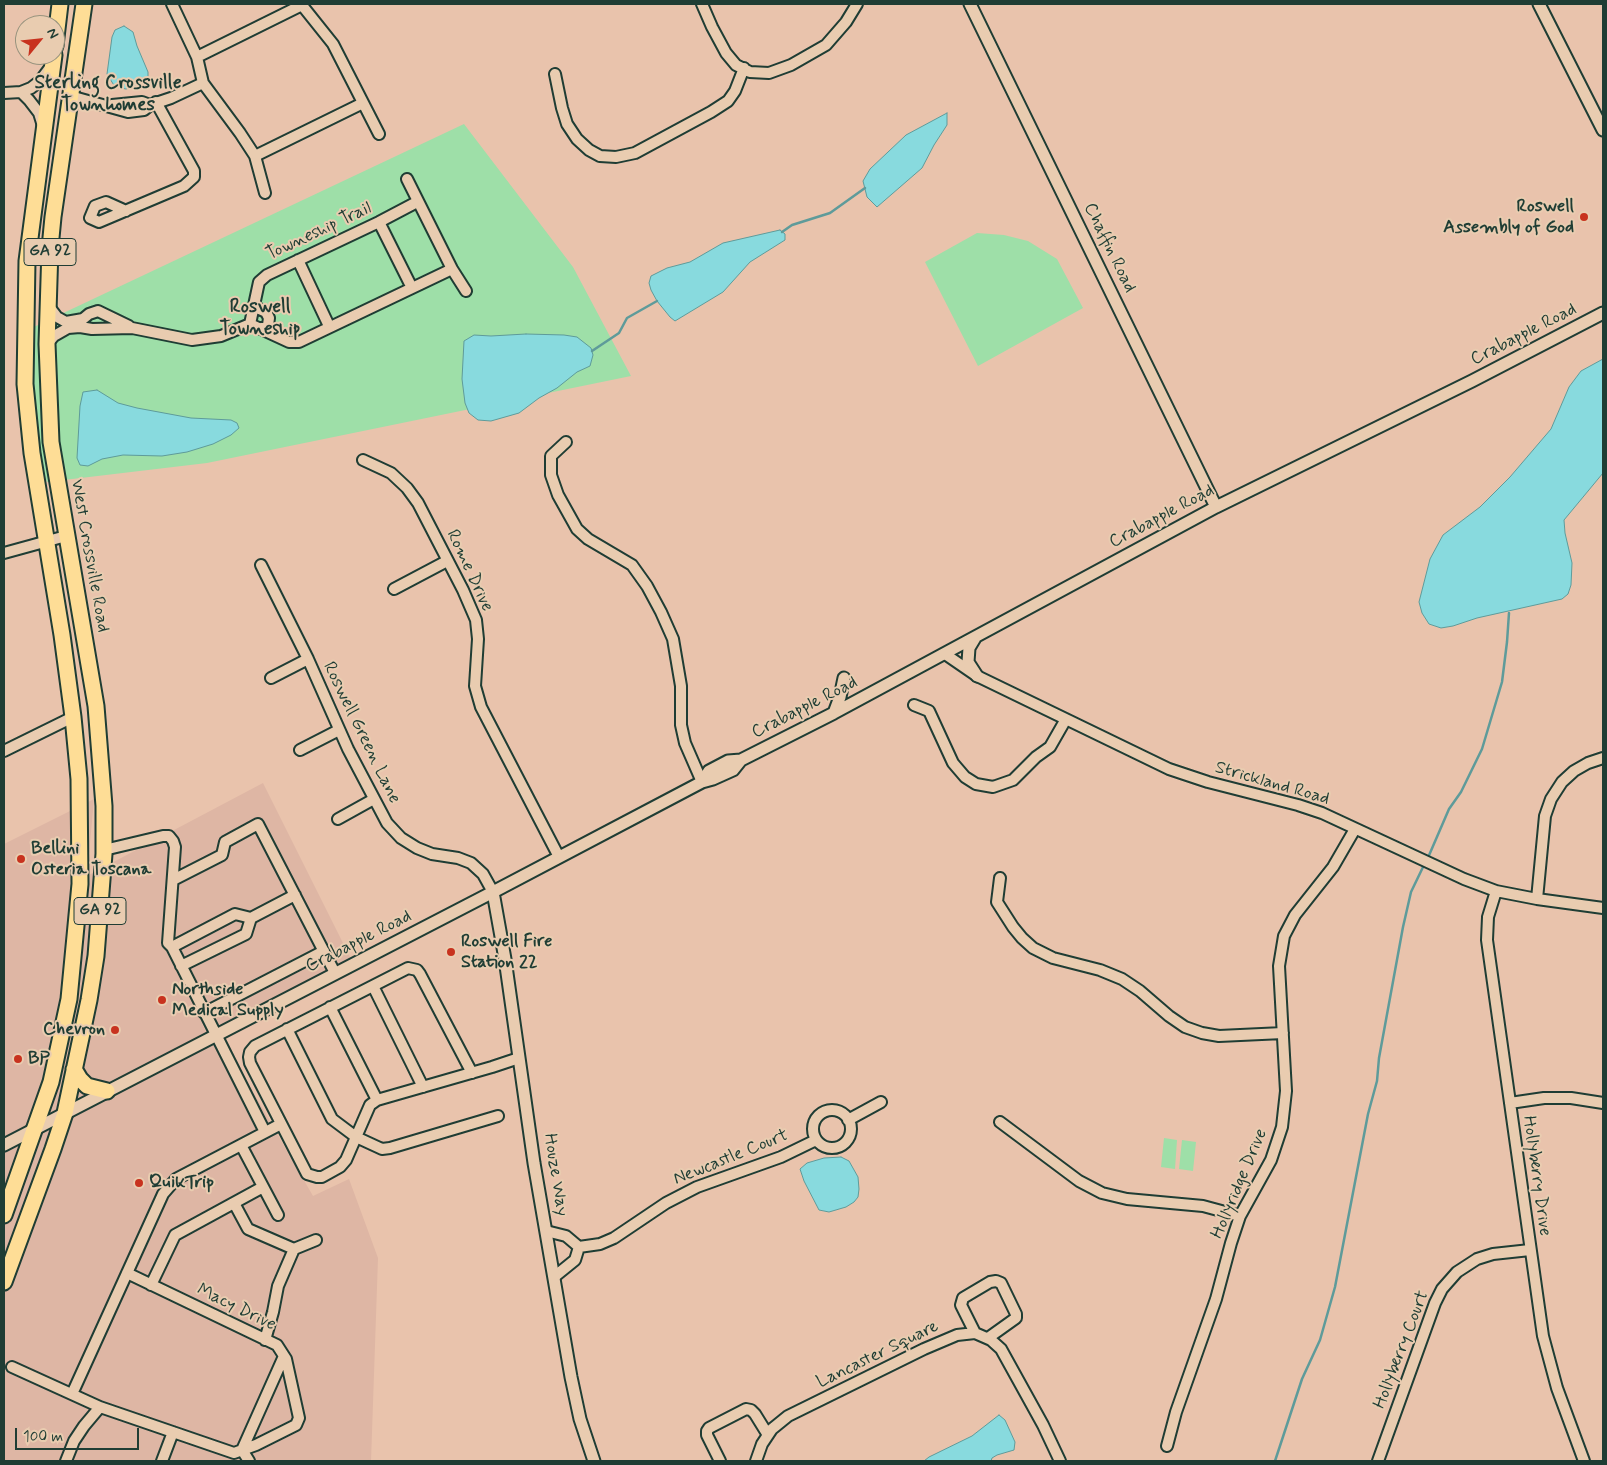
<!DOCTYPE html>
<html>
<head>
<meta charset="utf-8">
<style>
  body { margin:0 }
  #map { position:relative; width:1607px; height:1465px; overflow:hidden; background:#e9c3ac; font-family:Mynerve,sans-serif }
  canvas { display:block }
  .frame { position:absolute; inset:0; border:5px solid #1f3d34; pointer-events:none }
  .north { position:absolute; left:15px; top:15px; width:50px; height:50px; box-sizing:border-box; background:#e9ccb0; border:1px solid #98937e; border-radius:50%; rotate:62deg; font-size:14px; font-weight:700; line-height:20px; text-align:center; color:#1f3d34 }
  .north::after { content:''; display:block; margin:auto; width:18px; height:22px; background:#c8321e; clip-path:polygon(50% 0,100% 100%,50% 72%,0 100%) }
  .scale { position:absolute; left:15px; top:1428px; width:124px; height:22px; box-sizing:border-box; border:2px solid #1f3d34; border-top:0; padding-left:6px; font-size:15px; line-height:18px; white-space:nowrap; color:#1f3d34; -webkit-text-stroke:4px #e9ccb0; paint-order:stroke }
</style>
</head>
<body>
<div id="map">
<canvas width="1607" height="1465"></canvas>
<div class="frame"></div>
<div class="north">N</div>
<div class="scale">100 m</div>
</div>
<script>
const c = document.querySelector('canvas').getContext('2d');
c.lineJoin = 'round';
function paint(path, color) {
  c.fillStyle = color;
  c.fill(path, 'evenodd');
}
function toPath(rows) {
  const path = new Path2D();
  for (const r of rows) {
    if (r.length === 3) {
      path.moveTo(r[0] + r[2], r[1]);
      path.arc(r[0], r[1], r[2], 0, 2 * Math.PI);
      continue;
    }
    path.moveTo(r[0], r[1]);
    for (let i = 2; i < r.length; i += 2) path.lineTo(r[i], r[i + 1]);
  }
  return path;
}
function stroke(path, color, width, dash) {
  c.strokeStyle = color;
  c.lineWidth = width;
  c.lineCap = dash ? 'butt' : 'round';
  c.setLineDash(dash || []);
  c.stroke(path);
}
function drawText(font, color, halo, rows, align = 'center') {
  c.font = font + ' Mynerve,sans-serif';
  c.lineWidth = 4;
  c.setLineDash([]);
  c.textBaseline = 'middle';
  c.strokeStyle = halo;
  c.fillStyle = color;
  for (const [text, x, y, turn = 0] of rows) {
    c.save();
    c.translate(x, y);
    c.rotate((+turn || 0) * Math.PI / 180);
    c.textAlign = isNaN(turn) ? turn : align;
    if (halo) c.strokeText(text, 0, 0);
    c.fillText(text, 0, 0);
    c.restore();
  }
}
paint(toPath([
  [263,783,352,961,218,1031,313,1196,349,1179,378,1258,371,1461,4,1461,4,844,94,799,87,876]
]), '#deb6a4');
paint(toPath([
  [464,124,573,267,631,376,207,463,47,482,21,410,21,333],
  [977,233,1004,235,1028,241,1057,259,1083,308,978,366,925,262],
  [1164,1138,1177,1140,1175,1169,1161,1167],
  [1182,1140,1196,1142,1193,1171,1179,1169]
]), '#9edfa8');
const water = toPath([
  [124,26,133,32,137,46,148,72,148,78,143,84,126,89,115,87,107,74,112,37,115,30,124,26],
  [947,113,947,125,934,145,922,168,877,207,867,197,863,181,870,169,906,135,947,113],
  [780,230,785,234,785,240,750,262,723,292,675,321,670,317,657,301,651,290,649,283,651,276,667,268,690,262,723,243,780,230],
  [526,334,564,335,577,337,591,348,593,355,590,366,577,372,557,388,539,398,519,413,491,421,478,420,469,413,465,403,462,379,464,341,474,335,491,336,526,334],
  [1603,359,1603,473,1564,520,1565,533,1572,563,1571,585,1568,594,1562,599,1477,618,1453,626,1441,628,1429,624,1422,613,1419,602,1430,559,1443,535,1480,507,1510,477,1551,429,1569,387,1581,371,1603,359],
  [97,390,118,403,137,408,191,418,231,420,237,423,239,428,231,435,213,444,187,452,162,456,123,455,102,459,88,466,80,465,77,458,80,406,83,392,97,390],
  [841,1157,849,1161,858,1177,859,1189,858,1197,854,1202,846,1207,829,1212,819,1210,804,1181,800,1169,807,1163,824,1158,841,1157],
  [999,1415,1005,1420,1015,1442,1014,1450,997,1455,992,1458,991,1461,924,1461,929,1457,972,1436,999,1415]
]);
paint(water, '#88dade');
stroke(water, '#5e9b9a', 1);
stroke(toPath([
  [782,232,792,225,830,213,865,188],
  [592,351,619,333,627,318,657,301],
  [1427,860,1449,809,1461,792,1482,749,1502,682,1507,642,1509,613],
  [1275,1461,1302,1379,1320,1340,1335,1287,1368,1114,1377,1081,1379,1058,1403,927,1411,892,1424,865]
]), '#5e9b9a', 2.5);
const minor = toPath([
  [172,4,197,57,203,83,240,133,255,156,265,193],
  [301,4,333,44,379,134],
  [702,4,712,27,726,53,736,65,750,72,769,73,791,65,826,45,846,22,857,4],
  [197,57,302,5],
  [555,74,562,108,567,124,577,139,589,150,600,156,616,157,635,153,711,112,728,101,735,91,744,68],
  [21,92,29,100,39,113,43,126],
  [4,93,21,92,31,88,40,81,52,65],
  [70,96,128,112,144,110,150,105,171,98,203,83],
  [112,105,142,102,150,105],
  [255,156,363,103],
  [407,179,452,269,466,291],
  [126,211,106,202,95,206,90,218,99,222,184,186,194,177,194,171,156,102],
  [379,222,412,288],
  [298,260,329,326],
  [47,304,57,317,66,322,83,319,89,314,98,311,129,326],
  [252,312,254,309,257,308,266,312,269,318,268,325,266,328,261,328],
  [250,324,289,342,299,342,452,269],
  [250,324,259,282,267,275,379,222,417,202],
  [47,344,54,336,68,328,80,327,92,329,132,328,192,340,221,336,250,324],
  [566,442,551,456,551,475,558,495,577,529,588,539,632,565,647,586,661,612,673,639,681,686,681,725,685,743,702,782],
  [363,460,391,473,407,488,418,503,463,590,476,620,478,639,475,686,481,707,559,857],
  [4,553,66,536],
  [261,565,308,659,348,749,387,823,401,838,417,848,432,854,458,858,471,863,483,874,493,892],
  [394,589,447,561],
  [945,654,977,676,1169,769,1208,782,1298,805,1322,813,1464,879,1496,891,1537,899,1603,908],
  [271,678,308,659],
  [914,705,929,711,953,763,965,777,976,784,993,787,1013,780,1036,757,1050,747,1066,719],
  [300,750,339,730],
  [4,751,73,717],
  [338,819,374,799],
  [104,850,163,836,169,836,173,841,175,847,168,943,172,947,265,1132],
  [1000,878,997,902,1013,927,1022,938,1033,948,1053,958,1100,970,1122,979,1140,991,1169,1016,1185,1027,1202,1033,1219,1036,1283,1033],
  [173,880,222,855,225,842,258,824,335,973],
  [1496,891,1488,917,1487,940,1543,1336,1557,1388,1584,1461],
  [1537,899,1545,816,1551,799,1562,782,1574,771,1588,763,1603,758],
  [172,947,235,914,251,918,295,895],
  [181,966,246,934,251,918],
  [373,986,423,1087],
  [330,1007,377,1100],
  [204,1013,324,951],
  [287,1029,332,1119,356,1137,382,1149,390,1148,498,1116],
  [472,1073,420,974,417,970,408,968,255,1046,250,1052,249,1057,250,1063,307,1174,317,1177,322,1177,340,1167,346,1160,370,1105,377,1100,492,1067,519,1058],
  [1510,1103,1544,1098,1571,1098,1603,1103],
  [832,1129,19],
  [848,1120,881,1102],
  [1000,1122,1079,1181,1102,1193,1127,1199,1203,1206,1240,1216],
  [241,1145,278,1215],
  [234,1203,248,1229,294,1249],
  [546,1231,566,1236,579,1247,575,1260,554,1277],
  [579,1247,600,1244,614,1238,666,1203,697,1187,781,1157,816,1140],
  [151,1285,175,1235,263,1187],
  [975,1333,961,1305,963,1298,990,1282,996,1281,1001,1283,1016,1314,1016,1318,988,1338],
  [265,1340,273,1312,278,1286,294,1249,316,1240],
  [12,1367,100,1407,234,1453,256,1445,296,1425,299,1418,286,1359,277,1345,127,1273],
  [72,1394,163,1194,176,1179,281,1124],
  [1167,1446,1176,1412,1216,1299,1231,1243,1240,1216,1271,1160,1282,1127,1286,1091,1279,966,1284,936,1295,915,1333,867,1355,829],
  [66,1461,74,1441,84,1426,100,1407],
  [162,1461,173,1432],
  [249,1461,242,1450,284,1356],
  [720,1461,707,1435,707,1431,709,1428,746,1409,751,1410,755,1414,768,1435],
  [756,1461,762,1444,772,1429,788,1416,924,1349,957,1335,975,1333,991,1340,1001,1349,1043,1425,1060,1461],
  [1378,1461,1435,1303,1442,1289,1457,1272,1477,1259,1493,1254,1530,1250]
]);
const tertiary = toPath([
  [970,4,1216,507],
  [1539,4,1603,130],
  [975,638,969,648,968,662,977,676],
  [834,713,840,697,844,678],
  [702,782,709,771,728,761,741,760,834,713,1216,507,1472,381,1603,313],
  [493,892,505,959,534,1163,571,1377,580,1419,594,1461],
  [4,1145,493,892,702,782,713,779,733,770,741,760]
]);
const primary = toPath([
  [55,46,60,4],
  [74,1069,80,1079,87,1086,107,1091],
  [4,1215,51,1082,69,999,80,884,79,779,73,717,62,635,32,453,25,384,27,261,54,55],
  [4,1282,53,1149,65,1113,89,1000,96,956,104,854,104,806,96,706,51,442,47,344,50,248,53,217,84,4]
]);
stroke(minor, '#1f3d34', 14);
stroke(tertiary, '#1f3d34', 15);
stroke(primary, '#1f3d34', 19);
stroke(minor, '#e9ccb0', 10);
stroke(tertiary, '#e9ccb0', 11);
stroke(primary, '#fedd96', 15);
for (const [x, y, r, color] of [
  [1584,217,5,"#c8321e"],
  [21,859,5,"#c8321e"],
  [451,952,5,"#c8321e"],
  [162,1000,5,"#c8321e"],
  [115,1030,5,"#c8321e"],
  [18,1059,5,"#c8321e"],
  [139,1183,5,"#c8321e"]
]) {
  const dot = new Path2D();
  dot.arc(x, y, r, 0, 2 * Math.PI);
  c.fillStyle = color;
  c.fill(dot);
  stroke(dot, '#e9ccb0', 2);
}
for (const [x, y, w] of [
  [50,252,52],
  [100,911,52]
]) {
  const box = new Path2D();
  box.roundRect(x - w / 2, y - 13.5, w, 27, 4);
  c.fillStyle = '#e9ccb0';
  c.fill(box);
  stroke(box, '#1f3d34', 1);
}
drawText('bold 16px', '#1f3d34', null, [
  ["GA 92",50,252],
  ["GA 92",100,911]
]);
drawText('bold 18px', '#1f3d34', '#e9ccb0', [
  ["Roswell",1574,207,"right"],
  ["Assembly of God",1574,228,"right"],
  ["Bellini",31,849],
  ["Osteria Toscana",31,870],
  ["Roswell Fire",461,942],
  ["Station 22",461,963],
  ["Northside",172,990],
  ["Medical Supply",172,1011],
  ["Chevron",105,1030,"right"],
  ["BP",28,1059],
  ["QuikTrip",149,1183]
], 'left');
drawText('18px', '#1f3d34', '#e9ccb0', [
  ["Towneship Trail",319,232,-25],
  ["Chaffin Road",1109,248,64],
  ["Crabapple Road",1524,335,-27],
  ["Crabapple Road",1162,517,-28],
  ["West Crossville Road",89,556,80],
  ["Rome Drive",469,571,65],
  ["Crabapple Road",805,708,-27],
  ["Roswell Green Lane",361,733,64],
  ["Strickland Road",1272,784,16],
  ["Crabapple Road",359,942,-27],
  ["Newcastle Court",731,1158,-22],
  ["Houze Way",555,1175,81],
  ["Hollyberry Drive",1536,1176,82],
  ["Hollyridge Drive",1240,1184,-67],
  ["Macy Drive",236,1308,26],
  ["Hollyberry Court",1402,1350,-69],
  ["Lancaster Square",878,1355,-26]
]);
drawText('bold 19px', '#1f3d34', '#e9ccb0', [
  ["Sterling Crossville",108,84],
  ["Townhomes",108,106],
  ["Roswell",260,308],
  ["Towneship",260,330]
]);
</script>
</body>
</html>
